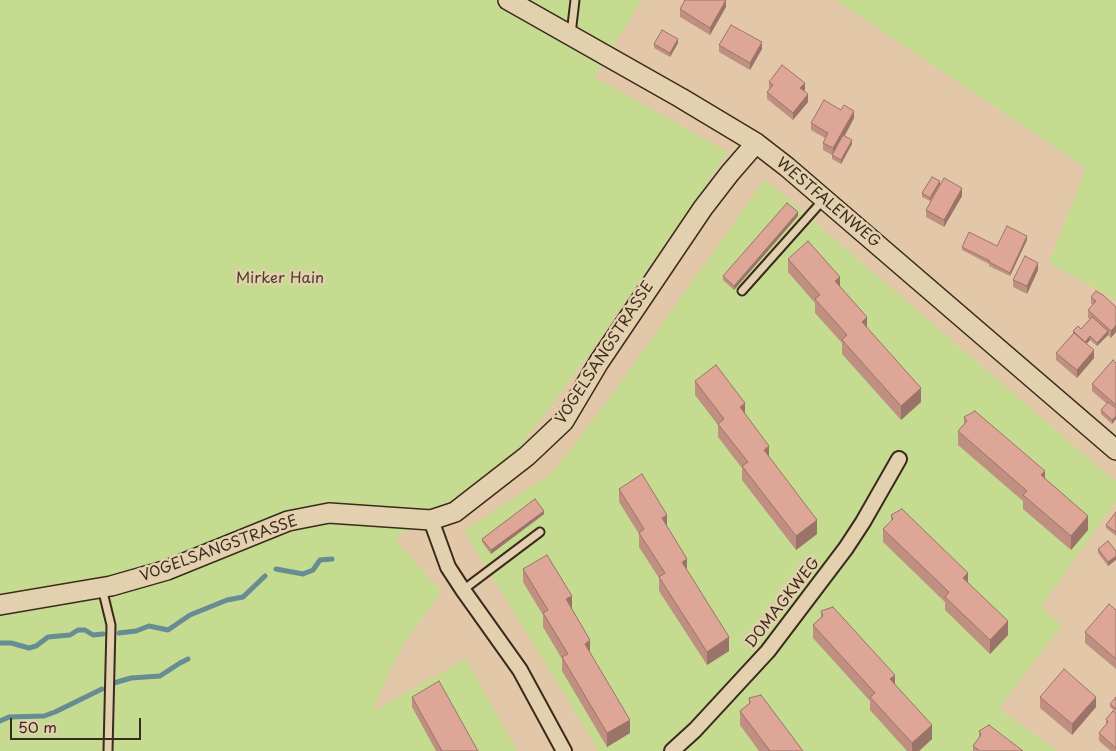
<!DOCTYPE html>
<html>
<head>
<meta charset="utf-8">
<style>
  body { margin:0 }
  #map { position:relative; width:1116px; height:751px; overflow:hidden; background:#e2c8a9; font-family:"Playpen Sans",sans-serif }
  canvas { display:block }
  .scale { position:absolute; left:10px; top:718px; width:131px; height:22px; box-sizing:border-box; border:2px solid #3b2a1e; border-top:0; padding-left:6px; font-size:15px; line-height:18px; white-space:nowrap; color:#3b2a1e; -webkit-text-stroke:4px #e3d0ae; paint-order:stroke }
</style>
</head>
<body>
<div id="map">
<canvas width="1116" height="751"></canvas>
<div class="scale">50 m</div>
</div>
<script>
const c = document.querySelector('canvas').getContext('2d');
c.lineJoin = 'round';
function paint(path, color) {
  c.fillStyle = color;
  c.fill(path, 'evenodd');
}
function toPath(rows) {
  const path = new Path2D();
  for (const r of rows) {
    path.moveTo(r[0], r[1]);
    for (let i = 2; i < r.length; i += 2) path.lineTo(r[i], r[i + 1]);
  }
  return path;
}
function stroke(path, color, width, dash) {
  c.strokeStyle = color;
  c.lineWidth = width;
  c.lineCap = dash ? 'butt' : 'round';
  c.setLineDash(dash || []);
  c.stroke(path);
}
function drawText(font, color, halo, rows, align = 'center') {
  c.font = font + ' "Playpen Sans",sans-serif';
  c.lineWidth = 5;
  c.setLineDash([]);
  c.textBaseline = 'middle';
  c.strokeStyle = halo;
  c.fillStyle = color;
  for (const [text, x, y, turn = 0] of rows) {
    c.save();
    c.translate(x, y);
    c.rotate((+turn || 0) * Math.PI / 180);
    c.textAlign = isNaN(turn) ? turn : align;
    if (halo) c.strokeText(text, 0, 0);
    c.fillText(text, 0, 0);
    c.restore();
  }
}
paint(toPath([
  [0,0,642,0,594,77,728,152,591,352,513,457,395,539,441,592,403,644,378,696,374,711,466,659,517,751,0,751],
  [836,0,1116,0,1116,300,1049,263,1086,168],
  [765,179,1116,482,1116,501,1041,607,1062,625,999,708,1057,751,599,751,464,531,553,472,606,403]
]), '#c5db90');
stroke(toPath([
  [276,569,303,574,313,570,320,560,332,559],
  [119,633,136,631,149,626,168,630,190,615,227,600,243,597,265,576],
  [0,643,11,643,29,648,36,646,48,637,70,635,78,630,85,630,93,635,103,634],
  [114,683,131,678,160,676,180,663,188,659],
  [0,721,9,717,44,716,55,712,102,689]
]), '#668c94', 5);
const lane = toPath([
  [571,34,575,0],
  [742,291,824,199],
  [102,588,111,625,108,751],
  [463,590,540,532]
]);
const street = toPath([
  [431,520,448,567,463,590,520,670,564,751],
  [672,751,695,730,768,651,846,548,863,522,899,459]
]);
const secondary = toPath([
  [508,0,681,98,756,143,787,167,1116,450],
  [0,605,111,586,167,570,288,521,329,513,431,520,455,512,527,456,564,421,599,362,703,208,730,173,756,143]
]);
stroke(lane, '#3b2a1e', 11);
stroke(street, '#3b2a1e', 18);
stroke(secondary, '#3b2a1e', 22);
stroke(lane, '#e3d0ae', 7);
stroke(street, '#e3d0ae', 14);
stroke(secondary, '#e3d0ae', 19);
paint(toPath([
  [726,7,710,35,680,17,680,9],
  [678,43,670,57,654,48,654,44],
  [719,45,762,49,750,70,719,52],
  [769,82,805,90,804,91,808,102,793,120,767,99,767,92,769,89],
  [854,118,845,136,852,144,841,164,832,159,832,155,823,150,823,143,825,138,811,130,811,123],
  [940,184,930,201,922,197,922,193],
  [962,196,944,227,926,217,926,210],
  [798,216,734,290,723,280,723,276],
  [1027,240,1010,276,989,266,989,264,962,250,962,247,997,246],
  [788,259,840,287,867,327,921,402,901,420,842,354,842,343,815,313,815,303,788,272],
  [1038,270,1027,294,1013,287,1013,280],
  [1091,297,1116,307,1111,338,1108,335,1097,346,1090,340,1086,344,1094,358,1077,378,1056,360,1056,353,1073,334,1073,331,1081,329,1090,319,1088,318,1088,310,1093,305,1091,304],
  [1116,363,1116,419,1112,424,1101,414,1101,410,1107,404,1092,391,1092,384],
  [695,381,745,414,769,457,817,534,796,550,742,480,742,468,718,437,718,425,695,395],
  [964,417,1045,478,1088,530,1071,550,1023,509,1023,501,958,445,958,431,964,424],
  [619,489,667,527,687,571,729,651,707,665,659,591,659,578,639,547,639,534,619,502],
  [1116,512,1116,536,1106,528,1106,525],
  [544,514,491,554,482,542,482,539],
  [891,515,968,582,1008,635,990,654,945,610,945,602,883,542,883,529,891,521],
  [1098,549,1116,551,1108,566,1098,553],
  [523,569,572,609,590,653,630,733,607,747,562,671,562,659,543,627,543,615,523,582],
  [1116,610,1116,669,1085,643,1085,632],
  [821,611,895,684,932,739,919,751,907,751,870,710,870,701,813,638,813,625,821,617],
  [412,697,478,751,436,751,412,707],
  [1040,697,1096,707,1072,735,1040,708],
  [1116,697,1116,712,1110,707,1110,704],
  [749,698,803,751,759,751,740,725,740,711,749,704],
  [1116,713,1116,751,1111,751,1099,741,1099,733,1106,725,1106,719],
  [979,731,1023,751,973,751,973,746,979,738]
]), '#bf8f81');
paint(toPath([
  [726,0,726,7,710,35,710,28],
  [678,39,678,43,670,57,670,53],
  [762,42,762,49,750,70,750,63],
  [805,83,805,90,800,95,800,88],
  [808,94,808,102,793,120,793,113],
  [854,111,854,118,833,156,833,148],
  [852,140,852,144,841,164,841,160],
  [940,181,940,184,930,201,930,198],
  [962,188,962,196,944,227,944,220],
  [798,212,798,216,734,290,734,286],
  [1027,236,1027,240,1010,276,1010,273],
  [1038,263,1038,270,1027,294,1027,286],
  [840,277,840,291,835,281],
  [867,317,867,331,862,322],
  [1116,325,1116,332,1111,338,1111,331],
  [1108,331,1108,335,1097,346,1097,343],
  [1090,336,1090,340,1085,346,1085,342],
  [1094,350,1094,358,1077,378,1077,370],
  [921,388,921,402,901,420,901,406],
  [745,403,745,417,740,407],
  [1116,416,1116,419,1112,424,1112,420],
  [769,446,769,459,764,450],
  [1045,471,1045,484,1041,475],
  [544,511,544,514,491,554,491,550],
  [667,515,667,528,662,518],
  [1088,516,1088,530,1071,550,1071,536],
  [817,520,817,534,796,550,796,536],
  [1116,556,1116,560,1108,566,1108,562],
  [687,559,687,573,682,562],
  [968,573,968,587,963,578],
  [572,596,572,609,566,599],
  [1008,621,1008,635,990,654,990,640],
  [729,637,729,651,707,665,707,652],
  [590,640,590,654,585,644],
  [895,675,895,688,890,679],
  [1096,697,1096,707,1072,735,1072,724],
  [630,720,630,733,607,747,607,733],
  [932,725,932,739,919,751,912,751,912,743]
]), '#9b7469');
const building = toPath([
  [685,0,726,0,710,28,680,9,685,0],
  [731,25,762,42,750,63,719,45,731,25],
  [662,30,678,39,670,53,654,44,662,30],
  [782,65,805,83,800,88,808,94,793,113,767,92,773,85,769,82,782,65],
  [824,100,841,110,844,105,854,111,833,148,823,143,828,133,811,123,824,100],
  [843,135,852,140,841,160,832,155,843,135],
  [932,177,940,181,930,198,922,193,932,177],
  [944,178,962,188,944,220,926,210,944,178],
  [787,203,798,212,734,286,723,276,787,203],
  [1007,226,1027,236,1010,273,989,262,990,261,962,247,969,232,997,246,1007,226],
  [808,241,840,277,835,281,867,317,862,322,921,388,901,406,842,340,847,335,815,299,820,295,788,259,808,241],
  [1025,256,1038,263,1027,286,1013,280,1025,256],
  [1096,291,1103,295,1116,307,1116,325,1111,331,1088,310,1096,301,1091,297,1096,291],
  [1092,317,1108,331,1097,343,1090,336,1085,342,1073,331,1078,326,1081,329,1092,317],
  [1074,333,1094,350,1077,370,1056,353,1074,333],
  [1113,360,1116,363,1116,405,1092,384,1113,360],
  [716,365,745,403,740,407,769,446,764,450,817,520,796,536,742,466,748,462,718,424,724,419,695,381,716,365],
  [1108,402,1116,408,1116,416,1112,420,1101,410,1108,402],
  [975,411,1045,471,1041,475,1088,516,1071,536,1023,495,1027,491,958,431,967,421,964,417,975,411],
  [642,474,667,515,662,518,687,559,682,562,729,637,707,652,659,577,665,573,639,533,644,529,619,489,642,474],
  [535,499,544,511,491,550,482,539,535,499],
  [902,509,968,573,963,578,1008,621,990,640,945,597,949,592,883,529,893,519,891,515,902,509],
  [1116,512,1116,532,1106,525,1116,512],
  [1108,541,1116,551,1116,556,1108,562,1098,549,1108,541],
  [547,555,572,596,566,599,590,640,585,644,630,720,607,733,562,657,568,654,543,613,548,610,523,569,547,555],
  [1109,604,1116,610,1116,659,1085,632,1109,604],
  [833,607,895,675,890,679,932,725,912,743,870,697,875,693,813,625,823,616,821,611,833,607],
  [1064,669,1096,697,1072,724,1040,697,1064,669],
  [439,681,478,751,442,751,412,697,439,681],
  [761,695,803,751,770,751,740,711,750,703,749,698,761,695],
  [1116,697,1116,709,1110,704,1116,697],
  [1113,711,1116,713,1116,748,1099,733,1108,722,1106,719,1113,711],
  [989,725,1023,751,980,751,973,746,981,735,979,731,989,725]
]);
paint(building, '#dea696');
stroke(building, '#9b7469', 1);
drawText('15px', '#3b2a1e', '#e3d0ae', [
  ["WESTFALENWEG",828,203,40],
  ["VOGELSANGSTRASSE",605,353,-57],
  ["VOGELSANGSTRASSE",219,549,-20],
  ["DOMAGKWEG",783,603,-52]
]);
drawText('15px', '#493c29', '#e3d0ae', [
  ["Mirker Hain",280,279]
]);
</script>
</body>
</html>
